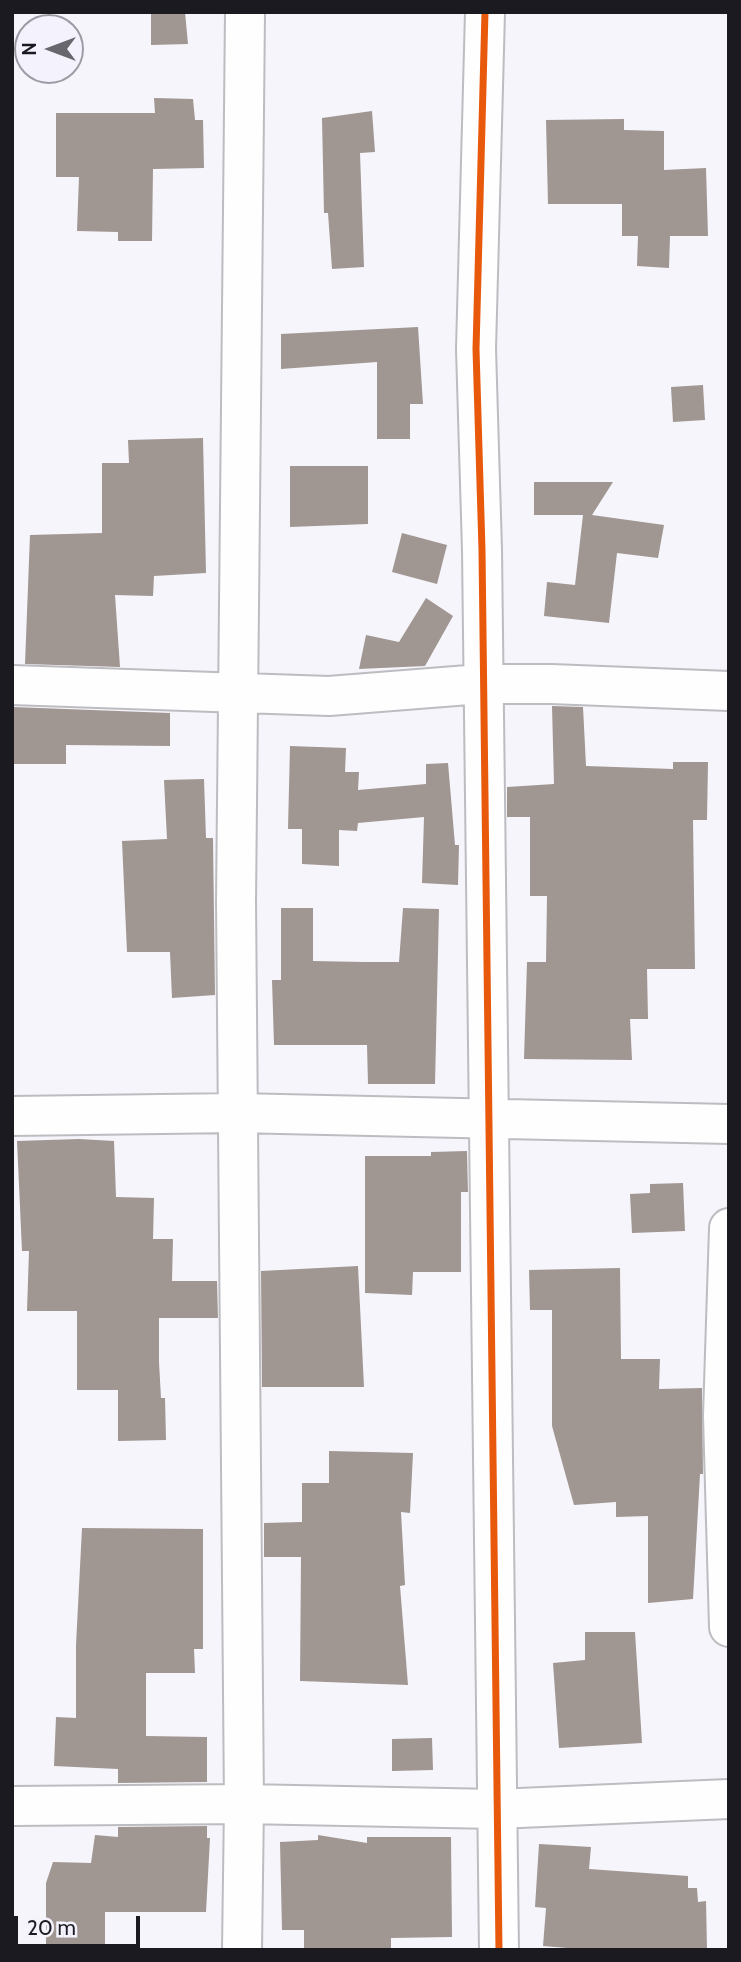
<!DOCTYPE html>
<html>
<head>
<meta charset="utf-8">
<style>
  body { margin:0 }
  #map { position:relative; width:741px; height:1962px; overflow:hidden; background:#f6f5fb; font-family:Cabin,sans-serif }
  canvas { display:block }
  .frame { position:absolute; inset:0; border:14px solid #1b1a20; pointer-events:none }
  .north { position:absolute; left:14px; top:14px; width:70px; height:70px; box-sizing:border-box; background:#f4f3fd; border:2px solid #9d9ca5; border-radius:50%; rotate:270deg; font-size:19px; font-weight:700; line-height:28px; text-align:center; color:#1b1a20 }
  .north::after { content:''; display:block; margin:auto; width:24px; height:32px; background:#68676d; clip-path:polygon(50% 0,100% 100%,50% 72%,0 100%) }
  .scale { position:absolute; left:14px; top:1916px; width:126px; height:32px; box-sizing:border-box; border:4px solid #1b1a20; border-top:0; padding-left:9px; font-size:21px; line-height:24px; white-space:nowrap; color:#1b1a20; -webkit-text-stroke:5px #f4f3fd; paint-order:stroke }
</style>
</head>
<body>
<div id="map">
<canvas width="741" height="1962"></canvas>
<div class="frame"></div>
<div class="north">N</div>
<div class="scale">20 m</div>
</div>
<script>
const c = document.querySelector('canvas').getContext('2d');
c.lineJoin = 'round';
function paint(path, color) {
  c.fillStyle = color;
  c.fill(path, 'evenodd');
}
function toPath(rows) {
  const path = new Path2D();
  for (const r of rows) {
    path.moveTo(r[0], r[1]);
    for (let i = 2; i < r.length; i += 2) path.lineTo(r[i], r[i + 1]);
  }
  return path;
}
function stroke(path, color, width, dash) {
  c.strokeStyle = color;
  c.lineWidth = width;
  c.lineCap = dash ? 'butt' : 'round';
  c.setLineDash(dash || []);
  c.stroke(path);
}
paint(toPath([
  [151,12,185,12,188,44,151,45],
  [154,98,193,99,195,120,203,120,204,168,153,169,152,241,118,241,118,232,77,231,79,177,56,177,56,113,155,113],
  [372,111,375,152,360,153,364,267,332,269,328,213,324,213,322,118],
  [624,119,624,130,664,131,664,170,706,168,708,236,670,236,669,268,637,266,638,236,622,236,622,204,548,204,546,120],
  [418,327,423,404,410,404,410,439,377,439,377,362,281,369,281,334],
  [703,385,705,420,673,422,671,387],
  [203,438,206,573,154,576,153,596,115,595,120,667,25,664,30,535,102,533,102,463,129,463,128,440],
  [290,466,368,466,368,524,290,527],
  [534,482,613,482,592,515,664,525,658,558,617,553,609,623,544,616,547,582,575,585,583,515,534,515],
  [402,533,447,545,437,584,392,572],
  [426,598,453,616,425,666,359,669,366,635,399,642],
  [552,706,583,707,586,766,673,769,673,762,708,762,707,820,693,820,695,969,647,969,648,1019,630,1019,632,1060,524,1059,527,962,546,962,547,896,530,896,530,817,507,817,507,787,554,784],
  [13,707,170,713,170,746,66,745,66,764,13,764],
  [290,746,346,748,345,772,359,772,358,790,426,784,426,764,448,763,455,845,459,845,458,885,422,883,424,817,358,823,357,831,339,830,339,866,302,864,302,829,288,829],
  [204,779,206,838,213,838,215,995,172,998,170,952,127,952,122,841,167,839,164,780],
  [281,908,313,908,313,961,364,962,399,962,403,908,439,909,435,1084,368,1084,367,1045,274,1045,272,980,281,980],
  [79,1139,114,1141,116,1197,154,1198,153,1239,173,1239,172,1281,217,1281,218,1318,159,1318,159,1362,161,1398,165,1398,166,1440,118,1441,118,1390,77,1390,77,1311,27,1311,29,1251,22,1251,17,1141],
  [467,1151,468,1192,461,1192,461,1272,413,1272,412,1295,365,1293,365,1156,431,1156,431,1152],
  [683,1183,685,1231,632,1233,630,1194,650,1193,650,1184],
  [358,1266,364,1387,262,1387,261,1271],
  [620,1268,621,1359,660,1359,659,1389,702,1388,703,1474,700,1474,693,1599,648,1603,648,1516,616,1517,616,1502,574,1505,552,1426,552,1310,530,1310,529,1270],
  [329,1451,413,1453,410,1513,401,1512,405,1585,400,1586,408,1685,300,1681,301,1557,264,1557,264,1523,302,1522,302,1483,329,1483],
  [82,1528,203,1529,203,1649,194,1649,195,1673,146,1673,146,1736,207,1737,207,1782,118,1783,118,1769,54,1766,56,1717,76,1718,76,1645],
  [585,1632,635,1632,642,1743,559,1748,553,1663,585,1660],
  [432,1738,433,1770,392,1771,392,1739],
  [207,1826,207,1838,210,1838,206,1912,105,1912,105,1950,46,1950,46,1883,53,1862,91,1863,95,1835,118,1837,118,1827],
  [318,1835,367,1843,367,1837,451,1837,452,1937,391,1938,391,1950,304,1950,304,1930,282,1930,280,1842,318,1840],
  [539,1844,591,1847,589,1869,688,1876,688,1888,697,1888,698,1902,706,1901,707,1950,592,1950,543,1946,546,1908,535,1907]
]), '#a09692');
const minor = toPath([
  [485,12,476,349,482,550,499,1950],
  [12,685,329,696,481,684,551,684,729,691],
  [12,1116,236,1113,729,1124],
  [729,1228,723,1416,729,1627],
  [12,1806,244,1804,496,1809,729,1799],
  [242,1950,244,1804,236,901,245,12]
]);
stroke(minor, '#bdbcc1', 42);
stroke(minor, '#fefefe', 38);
stroke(toPath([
  [485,12,476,349,482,550,499,1950]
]), '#e8590c', 7);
</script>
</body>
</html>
